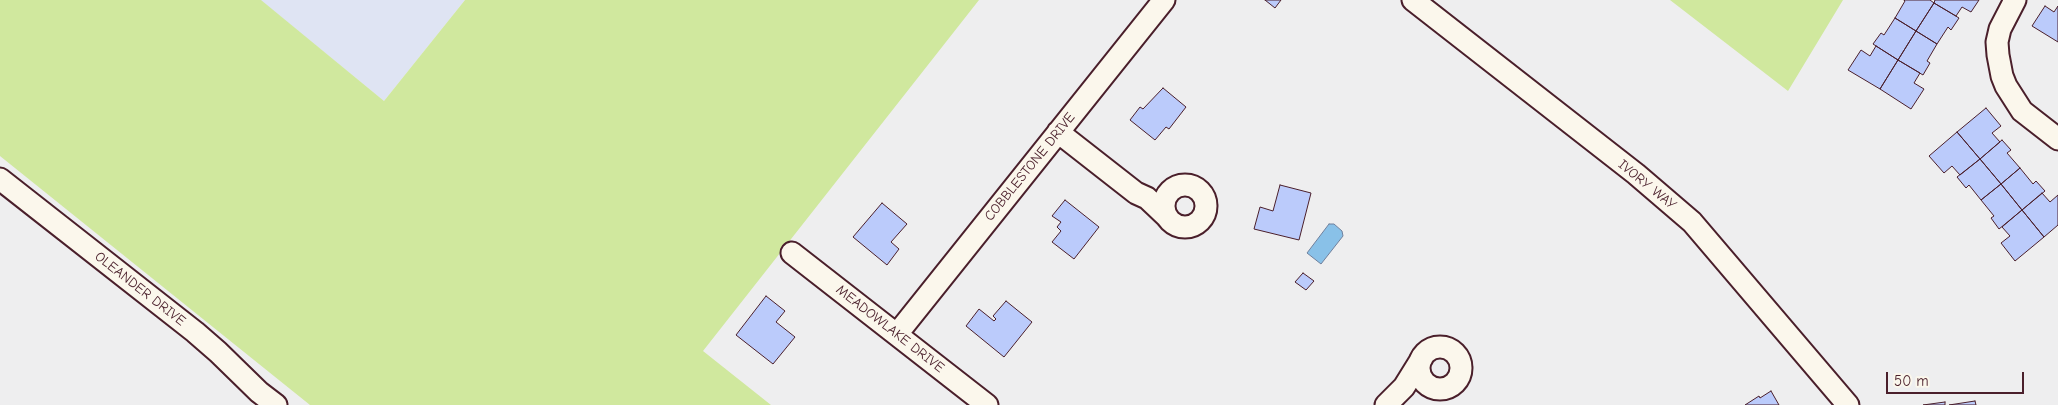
<!DOCTYPE html>
<html>
<head>
<meta charset="utf-8">
<style>
  body { margin:0 }
  #map { position:relative; width:2058px; height:405px; overflow:hidden; background:#eeeeef; font-family:"Comic Neue",sans-serif }
  canvas { display:block }
  .scale { position:absolute; left:1886px; top:372px; width:138px; height:22px; box-sizing:border-box; border:2px solid #4a1f2b; border-top:0; padding-left:6px; font-size:15px; line-height:18px; white-space:nowrap; color:#4a1f2b; -webkit-text-stroke:4px #fbf7ec; paint-order:stroke }
</style>
</head>
<body>
<div id="map">
<canvas width="2058" height="405"></canvas>
<div class="scale">50 m</div>
</div>
<script>
const c = document.querySelector('canvas').getContext('2d');
c.lineJoin = 'round';
function paint(path, color) {
  c.fillStyle = color;
  c.fill(path, 'evenodd');
}
function toPath(rows) {
  const path = new Path2D();
  for (const r of rows) {
    if (r.length === 3) {
      path.moveTo(r[0] + r[2], r[1]);
      path.arc(r[0], r[1], r[2], 0, 2 * Math.PI);
      continue;
    }
    path.moveTo(r[0], r[1]);
    for (let i = 2; i < r.length; i += 2) path.lineTo(r[i], r[i + 1]);
  }
  return path;
}
function stroke(path, color, width, dash) {
  c.strokeStyle = color;
  c.lineWidth = width;
  c.lineCap = dash ? 'butt' : 'round';
  c.setLineDash(dash || []);
  c.stroke(path);
}
function drawText(font, color, halo, rows, align = 'center') {
  c.font = font + ' "Comic Neue",sans-serif';
  c.lineWidth = 4;
  c.setLineDash([]);
  c.textBaseline = 'middle';
  c.strokeStyle = halo;
  c.fillStyle = color;
  for (const [text, x, y, turn = 0] of rows) {
    c.save();
    c.translate(x, y);
    c.rotate((+turn || 0) * Math.PI / 180);
    c.textAlign = isNaN(turn) ? turn : align;
    if (halo) c.strokeText(text, 0, 0);
    c.fillText(text, 0, 0);
    c.restore();
  }
}
paint(toPath([
  [260,0,465,0,384,101]
]), '#dfe4f3');
paint(toPath([
  [0,0,261,0,384,101,465,0,979,0,703,351,771,405,310,405,0,156],
  [1670,0,1843,0,1788,91]
]), '#d0e89e');
const water = toPath([
  [1329,224,1334,224,1342,231,1343,236,1321,264,1307,253,1329,224]
]);
paint(water, '#89c1e8');
stroke(water, '#70809c', 1);
const building = toPath([
  [1265,0,1281,0,1275,8,1265,0],
  [1904,0,1930,0,1934,3,1916,31,1895,18,1905,1,1904,0],
  [1935,0,1979,0,1971,12,1962,7,1956,16,1934,3,1935,0],
  [1934,3,1959,18,1951,30,1948,27,1937,44,1916,31,1934,3],
  [2045,6,2054,12,2058,6,2058,42,2032,26,2045,6],
  [1895,18,1916,31,1898,60,1873,44,1881,33,1884,35,1895,18],
  [1916,31,1937,44,1927,61,1930,63,1923,75,1898,60,1916,31],
  [1876,46,1898,60,1880,89,1848,70,1861,50,1870,56,1876,46],
  [1898,60,1920,73,1914,83,1924,89,1911,109,1880,89,1898,60],
  [1163,88,1186,107,1169,129,1166,127,1155,140,1130,120,1140,107,1143,109,1163,88],
  [1986,108,2001,126,1992,133,2000,142,1980,159,1957,132,1986,108],
  [1957,132,1980,159,1960,175,1952,166,1944,173,1929,156,1957,132],
  [2002,140,2011,150,2007,153,2020,168,2001,184,1980,159,2002,140],
  [1980,159,2001,184,1981,200,1969,185,1966,188,1957,177,1980,159],
  [2020,168,2033,184,2036,181,2045,191,2022,210,2001,184,2020,168],
  [2001,184,2022,210,1999,229,1991,218,1994,216,1981,200,2001,184],
  [1280,185,1311,193,1299,240,1254,229,1260,207,1273,211,1280,185],
  [2042,193,2050,202,2058,195,2058,225,2044,237,2022,210,2042,193],
  [1065,200,1099,227,1074,259,1052,242,1061,231,1057,227,1061,222,1052,216,1065,200],
  [882,203,907,224,891,242,899,249,887,265,853,237,882,203],
  [2022,210,2044,237,2015,261,2001,243,2010,236,2002,227,2022,210],
  [1303,273,1314,281,1306,290,1295,282,1303,273],
  [766,296,785,311,776,322,795,337,773,364,736,335,766,296],
  [1006,301,1032,322,1004,357,966,326,979,309,994,321,996,319,993,316,1006,301],
  [1771,391,1779,405,1745,405,1759,396,1760,398,1771,391],
  [1975,401,1976,405,1949,405,1975,401],
  [1945,402,1945,405,1923,405,1945,402]
]);
paint(building, '#bbcbfb');
stroke(building, '#4a1f2b', 1);
const street = toPath([
  [1413,0,1636,174,1692,222,1848,405],
  [2015,0,2000,29,1997,42,1998,55,2002,76,2006,86,2022,111,2058,139],
  [1058,132,1136,193,1147,198,1166,216],
  [0,179,195,332,218,352,259,392,276,405],
  [1185,206,21],
  [792,253,987,405],
  [897,334,1164,0],
  [1440,368,21],
  [1386,405,1404,387,1422,358]
]);
stroke(street, '#4a1f2b', 25);
stroke(street, '#fbf7ec', 21);
drawText('14px', '#4a1f2b', '#fbf7ec', [
  ["COBBLESTONE DRIVE",1030,167,-51],
  ["IVORY WAY",1647,185,39],
  ["OLEANDER DRIVE",140,289,38],
  ["MEADOWLAKE DRIVE",890,329,38]
]);
</script>
</body>
</html>
